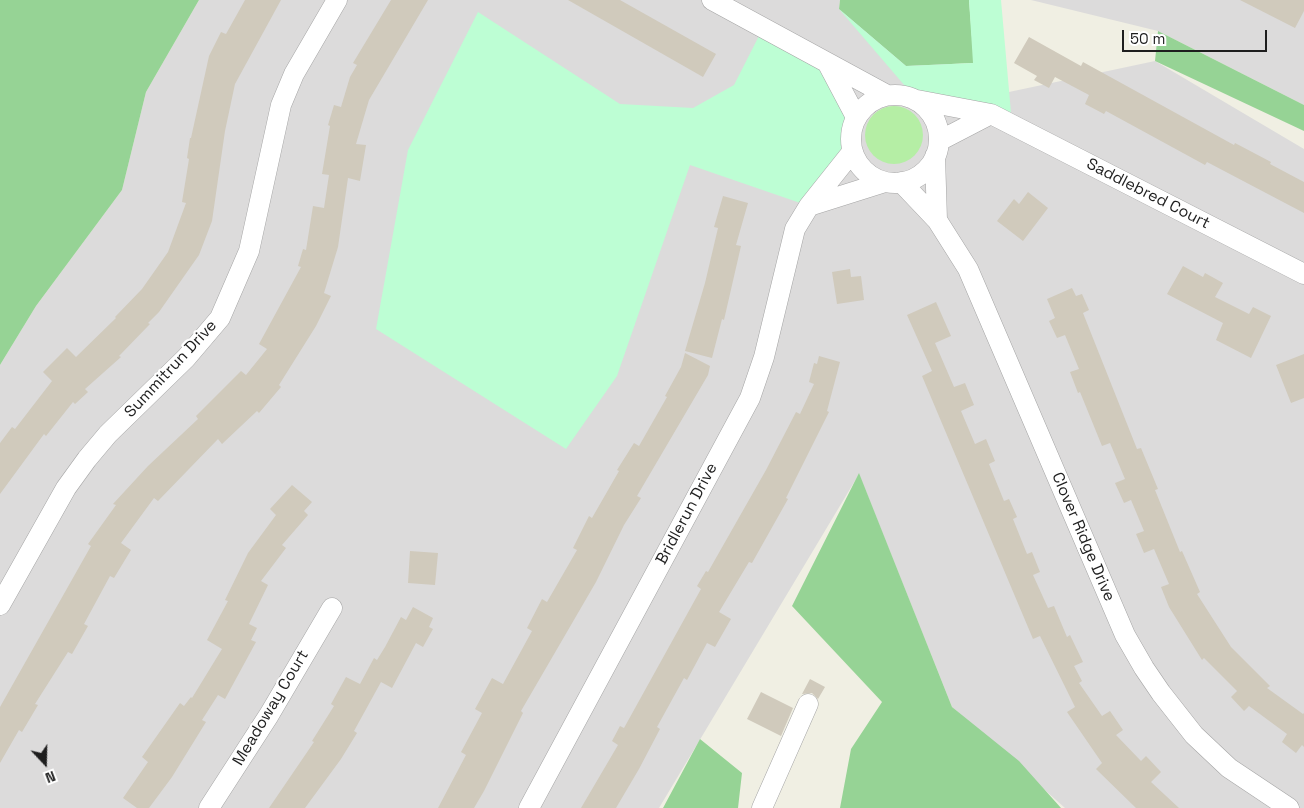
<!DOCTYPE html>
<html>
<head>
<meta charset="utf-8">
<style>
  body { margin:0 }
  #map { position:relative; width:1304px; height:808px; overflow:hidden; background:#f0efe3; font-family:"Space Grotesk",sans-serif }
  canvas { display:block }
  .north { position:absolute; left:20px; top:738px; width:50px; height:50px; -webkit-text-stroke:4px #fff; paint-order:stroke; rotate:159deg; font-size:14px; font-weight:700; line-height:20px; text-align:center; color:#1e1e1e }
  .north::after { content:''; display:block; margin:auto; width:18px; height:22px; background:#1e1e1e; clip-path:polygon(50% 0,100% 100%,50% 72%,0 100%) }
  .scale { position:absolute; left:1122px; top:30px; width:145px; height:22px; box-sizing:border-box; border:2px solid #1e1e1e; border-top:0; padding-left:6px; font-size:15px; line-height:18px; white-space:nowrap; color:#1e1e1e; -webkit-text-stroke:4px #fff; paint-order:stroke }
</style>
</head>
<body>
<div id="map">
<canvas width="1304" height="808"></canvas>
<div class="north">N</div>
<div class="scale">50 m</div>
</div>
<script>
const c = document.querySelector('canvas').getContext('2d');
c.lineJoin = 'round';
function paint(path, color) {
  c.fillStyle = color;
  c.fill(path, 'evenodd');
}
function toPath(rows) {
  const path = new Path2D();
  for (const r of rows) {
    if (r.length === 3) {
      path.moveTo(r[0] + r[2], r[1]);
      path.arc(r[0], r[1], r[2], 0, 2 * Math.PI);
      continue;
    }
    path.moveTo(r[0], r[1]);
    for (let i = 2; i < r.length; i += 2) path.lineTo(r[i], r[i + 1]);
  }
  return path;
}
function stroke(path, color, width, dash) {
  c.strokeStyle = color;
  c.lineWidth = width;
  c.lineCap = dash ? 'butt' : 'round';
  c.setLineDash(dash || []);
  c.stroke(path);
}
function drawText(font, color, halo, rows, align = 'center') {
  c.font = font + ' "Space Grotesk",sans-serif';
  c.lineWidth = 4.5;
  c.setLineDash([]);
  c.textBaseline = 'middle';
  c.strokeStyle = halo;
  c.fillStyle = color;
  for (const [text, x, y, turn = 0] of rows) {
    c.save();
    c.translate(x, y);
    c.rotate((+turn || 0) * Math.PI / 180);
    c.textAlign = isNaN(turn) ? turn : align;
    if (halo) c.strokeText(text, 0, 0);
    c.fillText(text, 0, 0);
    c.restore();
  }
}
paint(toPath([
  [199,0,840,0,839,9,1009,92,1155,61,1304,149,1304,808,1065,808,952,707,859,474,659,808,0,808,0,365,36,306,122,190,146,92],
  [1031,0,1304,0,1304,105,1158,31]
]), '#dcdbdb');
paint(toPath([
  [894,135,29]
]), '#b5eea5');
paint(toPath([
  [0,0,199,0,146,92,122,190,36,306,0,365],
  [840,0,969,0,974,63,906,66,839,9],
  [1158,31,1304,105,1304,131,1155,61],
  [859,473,952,707,1019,761,1061,808,840,808,851,749,882,702,792,606],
  [700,739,742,773,738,808,663,808]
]), '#96d395');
paint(toPath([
  [969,0,1001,0,1012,124,917,100,839,9,906,66,973,63],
  [478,12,620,104,693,108,734,85,763,28,828,64,856,117,851,132,852,152,809,206,690,165,617,376,566,449,376,329,408,150]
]), '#bdfed4');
paint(toPath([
  [245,0,281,0,235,84,225,131,212,221,199,255,159,312,148,323,150,324,119,356,121,357,85,389,88,392,75,404,73,402,46,436,44,434,0,494,0,443,12,427,15,429,52,381,43,372,67,348,76,357,116,318,115,317,142,289,168,252,186,203,182,202,189,159,187,158,190,138,191,138,209,56,221,32,226,34],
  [391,0,428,0,369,100,356,144,366,145,360,181,348,178,338,247,324,293,331,296,316,326,279,385,281,387,259,413,257,411,222,444,218,439,158,501,154,498,121,543,131,550,114,578,110,576,84,624,88,626,72,654,68,652,35,704,38,705,22,732,19,730,0,763,0,707,91,546,88,544,116,505,113,504,148,466,198,419,196,416,241,371,246,375,267,349,259,344,301,267,298,266,303,249,306,250,313,206,324,208,329,175,322,174,330,126,328,125,334,105,341,107,350,77,357,65,353,63],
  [568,0,620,0,716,54,703,77],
  [1240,0,1304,0,1304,11,1295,28],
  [1029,37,1081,66,1083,62,1234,145,1235,143,1271,162,1270,164,1304,182,1304,213,1207,162,1205,165,1106,111,1104,114,1085,104,1089,95,1055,77,1049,88,1034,80,1037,76,1014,63],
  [1028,192,1048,208,1023,241,997,221,1014,199,1019,204],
  [723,196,748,203,736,245,741,246,724,320,722,319,712,358,685,351,705,283,718,228,714,227],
  [1183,266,1203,277,1205,273,1223,283,1215,297,1249,314,1253,307,1271,316,1251,358,1216,340,1223,323,1167,294],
  [850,269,851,277,861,276,864,300,837,304,832,272],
  [1072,288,1076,296,1082,294,1089,310,1083,313,1137,449,1141,448,1158,489,1155,490,1180,552,1182,551,1200,592,1197,594,1231,647,1270,686,1267,688,1303,714,1304,713,1304,747,1302,745,1296,753,1282,742,1287,734,1249,706,1244,711,1231,697,1237,691,1204,658,1202,660,1169,607,1161,587,1169,584,1154,549,1144,553,1136,534,1144,531,1131,500,1124,503,1115,483,1125,479,1110,443,1102,446,1080,392,1078,393,1070,372,1079,369,1065,335,1057,338,1049,321,1055,318,1047,299],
  [936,302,951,336,935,343,954,387,965,383,974,405,961,411,975,444,986,439,995,461,989,464,1004,501,1009,499,1017,517,1013,519,1027,554,1032,552,1040,572,1033,575,1048,608,1054,606,1067,637,1070,635,1083,662,1074,666,1082,681,1079,683,1102,716,1110,711,1123,730,1116,735,1141,761,1146,756,1161,772,1151,782,1179,808,1136,808,1096,769,1102,763,1067,712,1075,707,1040,636,1033,639,922,376,932,371,907,315],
  [685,353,710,366,708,375,637,496,641,498,624,525,596,582,521,711,523,713,484,791,474,808,438,808,466,755,461,752,482,713,475,709,492,678,503,684,532,631,527,628,542,599,547,602,577,550,573,548,589,516,592,518,619,471,617,470,634,443,639,446,667,397,665,396,681,367],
  [1304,354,1304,398,1291,403,1276,365],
  [819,356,840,362,827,411,829,412,786,498,788,499,752,563,749,562,719,612,731,619,715,647,707,643,687,680,684,678,657,727,660,729,639,769,616,808,581,808,618,745,612,741,620,726,624,728,701,589,697,586,706,571,708,572,766,470,796,412,800,414,814,384,809,382,814,363,817,364],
  [292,485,312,502,304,511,308,515,282,545,286,548,261,581,268,585,249,624,257,628,251,640,256,642,225,699,218,695,202,720,206,722,172,777,149,808,137,808,123,798,148,762,142,757,180,703,184,706,191,697,192,698,222,649,207,640,228,601,225,600,248,553,276,515,270,509],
  [410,551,438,553,435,585,408,583],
  [413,607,433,618,429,627,433,629,423,647,416,643,392,688,381,682,354,731,357,733,341,759,305,808,269,808,314,742,312,741,334,706,331,704,346,677,360,684,374,658,377,660,385,647,401,617,406,620],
  [810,679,825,687,818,699,812,693,802,694],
  [761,692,793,708,781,736,747,719]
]), '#d0cabc');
const minor = toPath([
  [712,0,887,95],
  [828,64,856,117],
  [895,139,44],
  [917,100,991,114,1304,274],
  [939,141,991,114],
  [935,156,937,220],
  [901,182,937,220,968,269,1125,635,1144,668,1161,693,1194,735,1229,768,1289,808],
  [809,206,885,182],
  [0,605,66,488,87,459,108,434,186,358,220,318,249,251,281,105,294,74,337,0],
  [209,808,269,715,332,608],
  [529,808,750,398,764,357,795,229,809,206,852,152],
  [762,808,808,704]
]);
stroke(minor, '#a5a5a5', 21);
stroke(minor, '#fff', 20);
drawText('16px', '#1e1e1e', '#fff', [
  ["Saddlebred Court",1148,194,27],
  ["Summitrun Drive",171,369,-47],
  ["Bridlerun Drive",687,514,-62],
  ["Clover Ridge Drive",1083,537,67],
  ["Meadoway Court",271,708,-59]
]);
</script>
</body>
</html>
